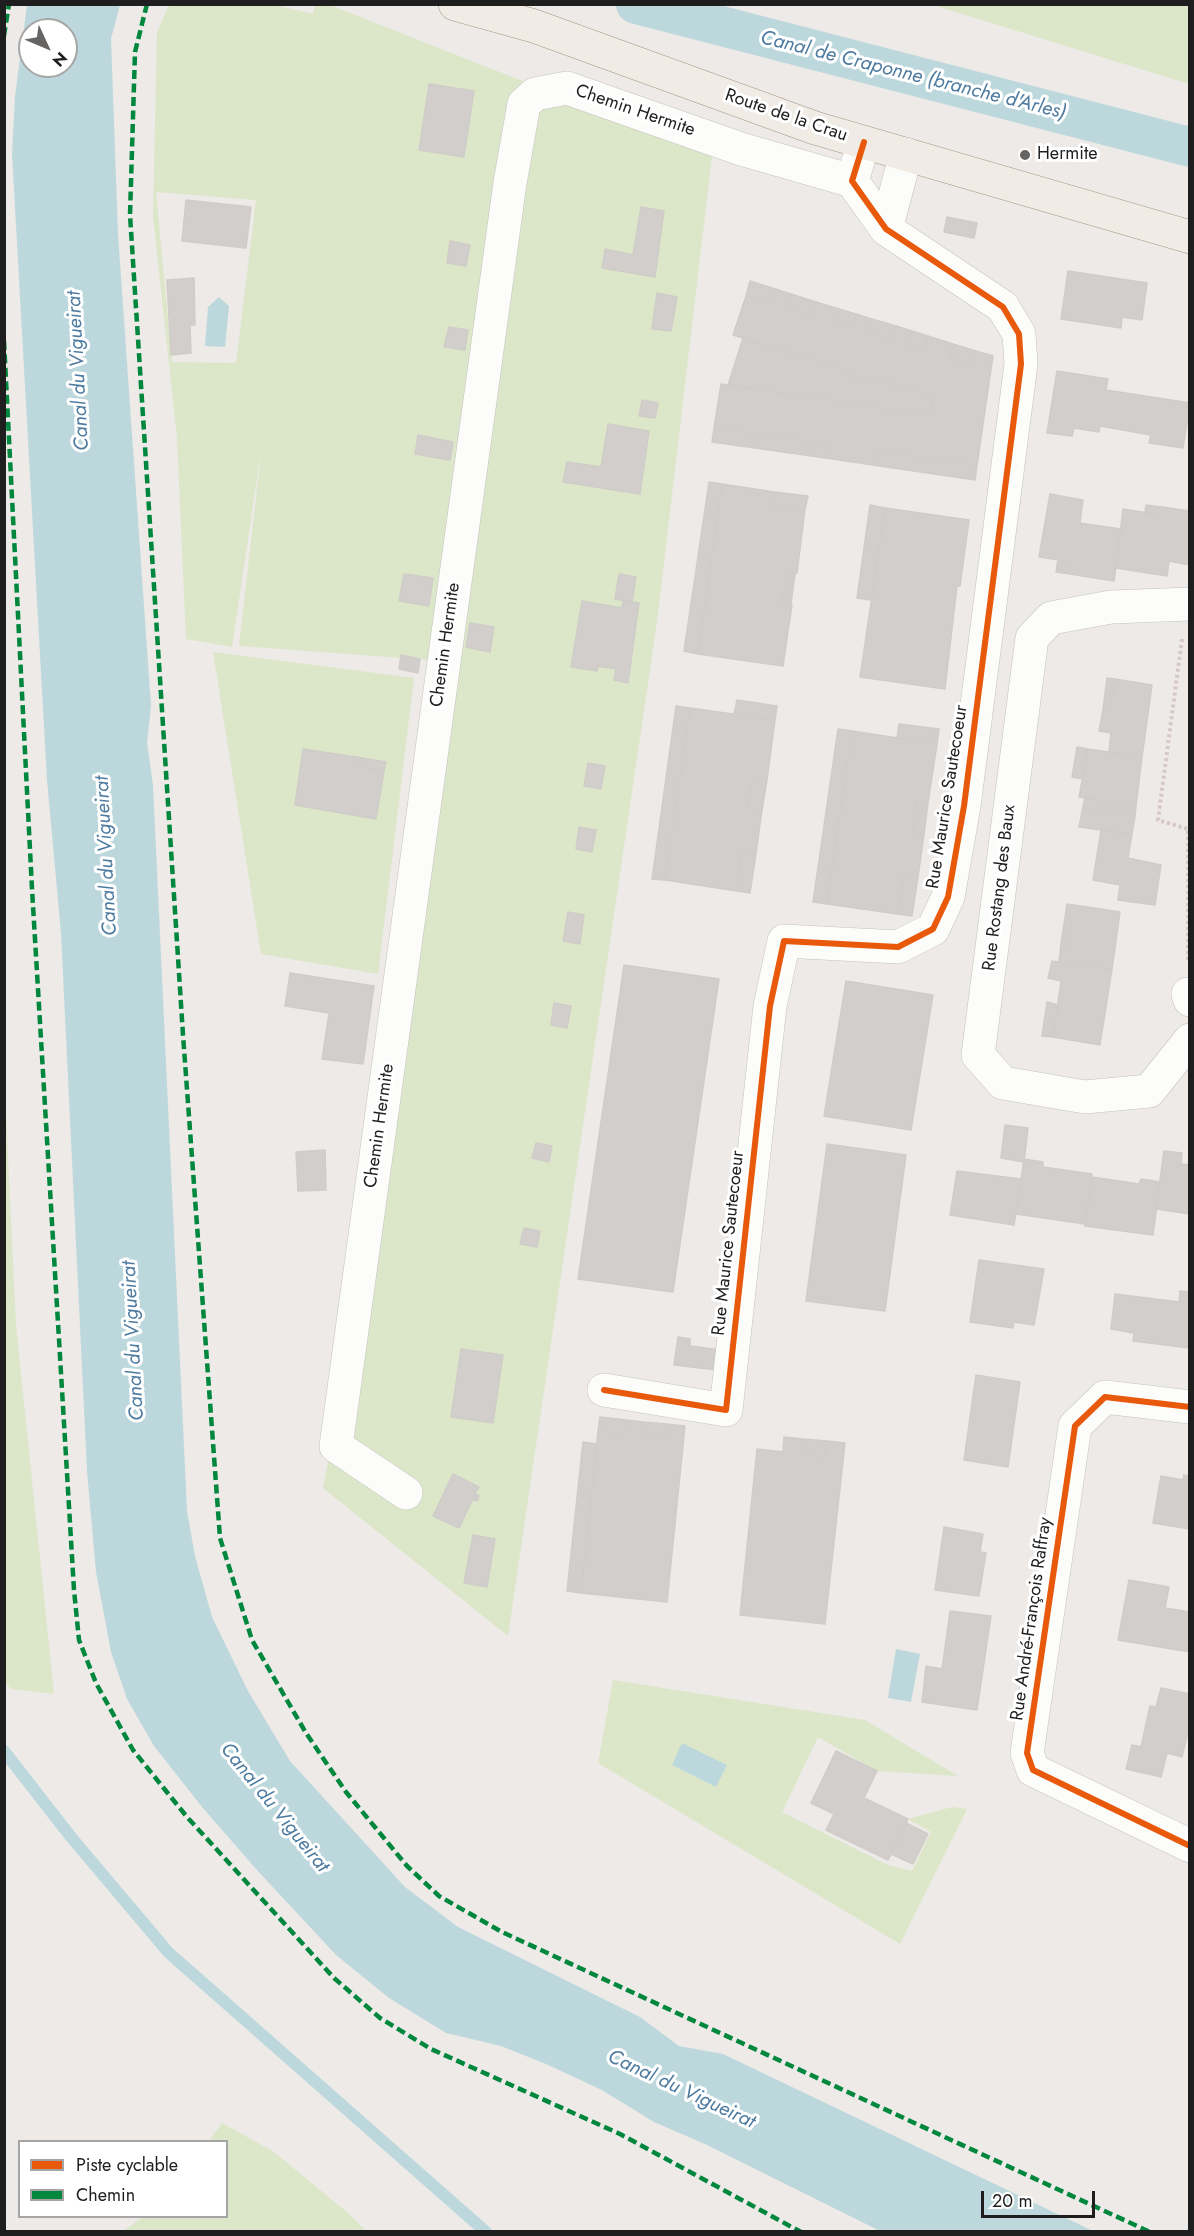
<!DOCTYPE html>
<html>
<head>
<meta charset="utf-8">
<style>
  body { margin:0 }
  #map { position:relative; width:1194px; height:2236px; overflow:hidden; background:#edeae7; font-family:Jost,sans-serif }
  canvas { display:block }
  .frame { position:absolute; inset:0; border:6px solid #1e1e1e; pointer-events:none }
  .legend { position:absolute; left:18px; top:2140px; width:210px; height:78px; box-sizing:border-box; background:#fff; border:2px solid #a5a5a5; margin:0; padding:8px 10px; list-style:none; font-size:18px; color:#1e1e1e }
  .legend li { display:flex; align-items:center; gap:12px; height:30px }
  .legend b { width:30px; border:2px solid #a5a5a5 }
  .north { position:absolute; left:18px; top:18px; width:60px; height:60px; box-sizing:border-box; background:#fff; border:2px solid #a5a5a5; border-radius:50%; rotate:134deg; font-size:16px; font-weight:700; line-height:24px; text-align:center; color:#1e1e1e }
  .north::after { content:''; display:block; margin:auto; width:21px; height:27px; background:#666564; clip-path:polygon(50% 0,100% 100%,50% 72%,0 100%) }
  .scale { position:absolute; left:981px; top:2191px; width:114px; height:27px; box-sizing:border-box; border:3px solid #1e1e1e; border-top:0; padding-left:8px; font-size:18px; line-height:21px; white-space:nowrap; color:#1e1e1e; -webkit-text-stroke:4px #fff; paint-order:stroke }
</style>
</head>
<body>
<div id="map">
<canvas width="1194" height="2236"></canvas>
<div class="frame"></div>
<ul class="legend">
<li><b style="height:8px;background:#e8590c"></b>Piste cyclable</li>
<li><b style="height:8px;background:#00873e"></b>Chemin</li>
</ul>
<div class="north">N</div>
<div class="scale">20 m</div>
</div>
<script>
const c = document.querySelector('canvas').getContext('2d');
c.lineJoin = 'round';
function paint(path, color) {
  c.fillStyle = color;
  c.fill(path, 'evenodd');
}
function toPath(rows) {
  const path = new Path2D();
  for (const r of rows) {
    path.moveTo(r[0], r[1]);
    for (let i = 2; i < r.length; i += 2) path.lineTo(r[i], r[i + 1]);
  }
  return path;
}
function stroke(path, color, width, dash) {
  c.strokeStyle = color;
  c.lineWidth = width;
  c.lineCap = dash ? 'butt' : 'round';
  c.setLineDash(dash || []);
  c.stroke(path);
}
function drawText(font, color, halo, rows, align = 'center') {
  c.font = font + ' Jost,sans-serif';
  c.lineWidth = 6;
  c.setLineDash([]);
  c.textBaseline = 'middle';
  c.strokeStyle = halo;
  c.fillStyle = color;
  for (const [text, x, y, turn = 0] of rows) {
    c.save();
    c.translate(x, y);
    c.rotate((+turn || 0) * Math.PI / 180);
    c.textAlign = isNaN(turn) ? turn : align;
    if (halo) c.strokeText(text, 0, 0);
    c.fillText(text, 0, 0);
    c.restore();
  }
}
paint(toPath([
  [169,5,275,5,313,14,315,5,330,5,712,156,657,622,508,1636,323,1488,373,1219,444,661,239,646,262,445,232,647,186,639,177,438,153,216,157,32],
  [156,192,256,200,236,363,172,362],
  [933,5,1189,5,1189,84],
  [213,652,414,678,378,974,261,954],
  [4,1072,16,1325,54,1694,11,1689,5,1682],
  [613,1680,865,1720,958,1776,877,1771,818,1737,782,1812,888,1865,912,1871,931,1832,908,1819,952,1807,967,1809,900,1944,598,1763],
  [222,2123,274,2152,348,2213,366,2231,123,2231,143,2217,226,2216,226,2142,209,2141]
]), '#dbe7c8');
paint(toPath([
  [27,5,120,5,111,39,118,234,151,706,147,743,153,785,187,1511,195,1556,212,1617,248,1691,290,1761,405,1887,458,1927,640,2017,679,2046,723,2054,1093,2231,880,2231,705,2144,654,2122,602,2090,546,2064,501,2046,446,2033,389,1998,336,1955,257,1870,202,1807,154,1746,127,1699,111,1652,96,1572,87,1471,61,933,47,780,12,154,15,96],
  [30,30,66,30,66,66,30,66],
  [219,297,229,306,225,347,205,346,208,307],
  [896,1649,920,1654,911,1702,888,1698],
  [682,1743,727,1765,716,1787,672,1765]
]), '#bdd8dd');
stroke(toPath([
  [4,1751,71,1837,168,1952,486,2232]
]), '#bdd8dd', 12);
stroke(toPath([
  [636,4,1190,147]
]), '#bdd8dd', 40);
const building = toPath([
  [429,84,474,91,464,157,419,150,429,84],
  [186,200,251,207,246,248,182,241,186,200],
  [641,207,664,211,655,277,602,268,605,249,633,255,641,207],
  [947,217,977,223,974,238,944,232,947,217],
  [450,241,470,245,466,266,447,263,450,241],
  [1068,271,1147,283,1142,320,1122,317,1121,328,1061,319,1068,271],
  [194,278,195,325,190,325,191,353,171,355,167,280,194,278],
  [750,281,775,289,770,303,746,296,750,281],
  [775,289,791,294,787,308,812,316,816,302,839,309,835,323,851,328,856,314,872,319,868,333,891,340,896,326,912,331,908,345,924,350,928,336,953,344,949,358,972,365,976,351,993,356,977,465,875,451,873,465,826,458,828,444,714,428,721,384,929,415,934,397,866,376,863,384,848,379,850,371,733,335,746,296,770,303,775,289],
  [657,293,677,297,671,331,652,329,657,293],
  [791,294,816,302,812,316,787,308,791,294],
  [839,309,856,314,851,328,835,323,839,309],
  [872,319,896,326,891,340,868,333,872,319],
  [449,327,468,330,465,350,444,347,449,327],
  [912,331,928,336,924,350,908,345,912,331],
  [743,338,850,371,848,379,863,384,866,376,934,397,929,415,728,385,743,338],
  [953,344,976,351,972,365,949,358,953,344],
  [1057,371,1108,379,1106,390,1190,403,1183,448,1149,443,1151,435,1100,426,1099,432,1074,428,1072,436,1047,433,1057,371],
  [642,400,658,403,655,418,639,416,642,400],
  [608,424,649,431,640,494,563,482,567,462,601,467,608,424],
  [714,428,828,444,826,458,712,442,714,428],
  [418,435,453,442,450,460,415,454,418,435],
  [875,451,977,465,975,480,873,465,875,451],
  [709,482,722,484,698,654,684,651,709,482],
  [722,484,774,492,772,505,805,509,797,573,787,572,782,603,792,605,783,666,698,654,722,484],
  [774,492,808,496,805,509,772,505,774,492],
  [1050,494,1083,500,1080,523,1121,529,1114,581,1070,574,1072,562,1039,557,1050,494],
  [870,505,885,508,871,600,857,598,870,505],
  [1146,505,1162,507,1160,515,1145,512,1146,505],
  [1162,507,1190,511,1190,565,1169,561,1167,576,1116,568,1123,509,1160,515,1162,507],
  [885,508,969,520,960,586,957,586,945,689,860,677,885,508],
  [1058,560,1072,562,1070,574,1056,572,1058,560],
  [787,572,795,573,791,604,782,603,787,572],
  [404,574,433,578,429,606,399,601,404,574],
  [619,574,636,577,632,602,615,599,619,574],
  [582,601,622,608,623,601,639,603,628,683,614,680,616,669,598,666,597,671,571,667,582,601],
  [470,623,494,627,490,652,466,647,470,623],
  [401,655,420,659,418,673,399,669,401,655],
  [1107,678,1115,679,1110,711,1103,710,1107,678],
  [1115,679,1152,685,1142,757,1109,752,1111,733,1099,731,1103,710,1110,711,1115,679],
  [737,700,777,706,775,720,734,714,737,700],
  [676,706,690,708,665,880,652,879,676,706],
  [690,708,775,720,767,780,753,777,748,808,762,810,756,853,742,851,737,891,665,880,690,708],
  [899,724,939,729,937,744,897,738,899,724],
  [838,729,852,731,827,904,813,902,838,729],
  [852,731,937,744,928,803,916,801,912,832,924,834,918,877,904,875,898,914,827,904,852,731],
  [1077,747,1088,749,1083,779,1072,777,1077,747],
  [303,749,356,757,355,766,384,771,376,819,295,805,303,749],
  [1088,749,1142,757,1136,806,1079,797,1088,749],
  [356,757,386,762,384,771,355,766,356,757],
  [588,763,605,766,601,789,584,786,588,763],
  [753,777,767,780,762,810,748,808,753,777],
  [1085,798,1136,806,1135,816,1083,807,1085,798],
  [916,801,928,803,924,834,912,832,916,801],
  [1083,807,1135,816,1132,834,1079,827,1083,807],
  [579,827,596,830,592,852,576,849,579,827],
  [1101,830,1132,834,1128,858,1161,865,1155,905,1118,900,1120,885,1093,880,1101,830],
  [742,851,756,853,750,893,737,891,742,851],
  [904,875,918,877,912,916,898,914,904,875],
  [1067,904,1120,912,1112,969,1059,962,1061,943,1069,945,1072,919,1065,918,1067,904],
  [568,912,584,915,580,944,563,941,568,912],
  [1065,918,1072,919,1069,945,1061,943,1065,918],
  [1052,961,1112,969,1100,1045,1053,1037,1061,981,1048,978,1052,961],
  [624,965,719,979,673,1292,578,1279,624,965],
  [290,973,374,986,363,1064,322,1059,329,1013,285,1006,290,973],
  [846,981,933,995,911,1130,824,1116,846,981],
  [1047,1002,1058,1005,1053,1037,1042,1036,1047,1002],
  [554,1003,571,1006,567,1028,551,1025,554,1003],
  [1005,1125,1028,1128,1024,1162,1001,1158,1005,1125],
  [536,1143,552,1146,549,1162,532,1158,536,1143],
  [827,1144,906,1155,885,1311,806,1301,827,1144],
  [325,1150,326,1190,298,1191,296,1152,325,1150],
  [1164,1151,1182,1153,1181,1164,1190,1165,1190,1214,1156,1209,1164,1151],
  [1024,1159,1043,1162,1043,1167,1092,1174,1085,1224,1016,1214,1024,1159],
  [957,1171,1021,1179,1014,1225,950,1215,957,1171],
  [1092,1177,1139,1184,1141,1179,1160,1182,1153,1235,1085,1226,1092,1177],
  [524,1228,540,1231,537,1247,520,1244,524,1228],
  [979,1260,1044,1269,1034,1325,1014,1322,1013,1328,970,1322,979,1260],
  [1180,1291,1190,1292,1190,1348,1133,1341,1134,1333,1111,1329,1115,1294,1179,1302,1180,1291],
  [678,1337,690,1339,690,1346,720,1350,717,1370,674,1365,678,1337],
  [461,1349,503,1355,493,1423,451,1417,461,1349],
  [976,1375,1020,1382,1008,1467,964,1460,976,1375],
  [600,1417,626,1420,624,1433,598,1431,600,1417],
  [626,1420,643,1422,641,1435,665,1438,667,1424,685,1426,667,1602,581,1593,598,1431,624,1433,626,1420],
  [643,1422,667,1424,665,1438,641,1435,643,1422],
  [784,1437,803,1439,801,1454,825,1457,827,1441,845,1443,825,1624,740,1615,757,1449,783,1452,784,1437],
  [803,1439,827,1441,825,1457,801,1454,803,1439],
  [583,1442,597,1444,581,1593,567,1591,583,1442],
  [453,1474,479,1487,475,1494,479,1496,477,1501,473,1499,459,1528,433,1516,453,1474],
  [1184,1475,1190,1476,1190,1529,1153,1523,1161,1476,1183,1480,1184,1475],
  [944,1527,983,1534,980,1552,986,1553,979,1596,935,1590,944,1527],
  [473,1535,495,1539,487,1587,464,1583,473,1535],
  [1129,1580,1169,1587,1165,1608,1190,1612,1190,1652,1118,1640,1129,1580],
  [950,1611,991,1616,977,1710,922,1702,926,1666,942,1669,950,1611],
  [1161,1688,1190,1694,1190,1723,1182,1757,1167,1753,1161,1777,1126,1769,1132,1745,1141,1747,1150,1706,1156,1707,1161,1688],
  [836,1751,877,1771,864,1798,908,1819,888,1860,826,1830,834,1814,811,1803,836,1751],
  [906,1823,928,1834,913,1864,891,1854,906,1823]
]);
paint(building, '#d2cecc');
stroke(building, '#d0ccc8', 1.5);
const minor = toPath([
  [886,229,906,154],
  [1190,604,1111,607,1051,618,1032,638,978,1055,1003,1083,1085,1097,1149,1091,1190,1040],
  [1188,994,1190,1000],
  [604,1390,726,1410,770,1006,784,941,898,947,933,929,948,897,964,806,1021,364,1019,334,1003,307,886,229,852,181,858,161],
  [1190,1407,1105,1397,1075,1426,1027,1753,1033,1770,1190,1846],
  [406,1493,336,1446,510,183,524,104,535,94,567,88,741,149,852,181]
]);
const major = toPath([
  [455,4,534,26,815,128,1190,237]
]);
stroke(minor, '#c4c2c1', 34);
stroke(major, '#a29685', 34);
stroke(toPath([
  [1182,639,1158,820,1188,829,1188,960]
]), '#d6c8c6', 4, [3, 3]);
stroke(minor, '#fcfcfb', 33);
stroke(major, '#f0ebe5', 33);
stroke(toPath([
  [147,4,135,52,130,215,183,1035,220,1538,252,1640,306,1733,346,1792,407,1866,439,1896,502,1932,1150,2232],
  [4,36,9,4],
  [4,341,32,889,74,1590,79,1640,96,1683,133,1750,187,1817,334,1978,380,2018,431,2049,620,2134,801,2232]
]), '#00873e', 4.5, [9, 4.5]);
stroke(toPath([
  [604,1390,726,1410,770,1006,784,941,898,947,933,929,948,897,964,806,1021,364,1019,334,1003,307,886,229,852,181,864,142],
  [1190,1407,1105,1397,1075,1426,1027,1753,1033,1770,1190,1846]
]), '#e8590c', 6);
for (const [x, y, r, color] of [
  [1025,155,6,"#666564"]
]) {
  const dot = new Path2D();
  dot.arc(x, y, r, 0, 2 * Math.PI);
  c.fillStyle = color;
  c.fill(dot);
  stroke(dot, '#fff', 2);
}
drawText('18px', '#1e1e1e', '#fff', [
  ["Chemin Hermite",635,111,19],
  ["Route de la Crau",786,116,19],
  ["Chemin Hermite",446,645,-82],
  ["Rue Maurice Sautecoeur",948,797,-81],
  ["Rue Rostang des Baux",1000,888,-83],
  ["Chemin Hermite",380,1126,-82],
  ["Rue Maurice Sautecoeur",729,1243,-84],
  ["Rue André-François Raffray",1032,1619,-82]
]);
drawText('18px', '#1e1e1e', '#fff', [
  ["Hermite",1037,155]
], 'left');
drawText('italic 20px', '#4e7ba0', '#fff', [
  ["Canal de Craponne (branche d'Arles)",913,76,14],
  ["Canal du Vigueirat",79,371,-93],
  ["Canal du Vigueirat",107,856,-93],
  ["Canal du Vigueirat",134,1341,-93],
  ["Canal du Vigueirat",274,1808,51],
  ["Canal du Vigueirat",681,2090,25]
]);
</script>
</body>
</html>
